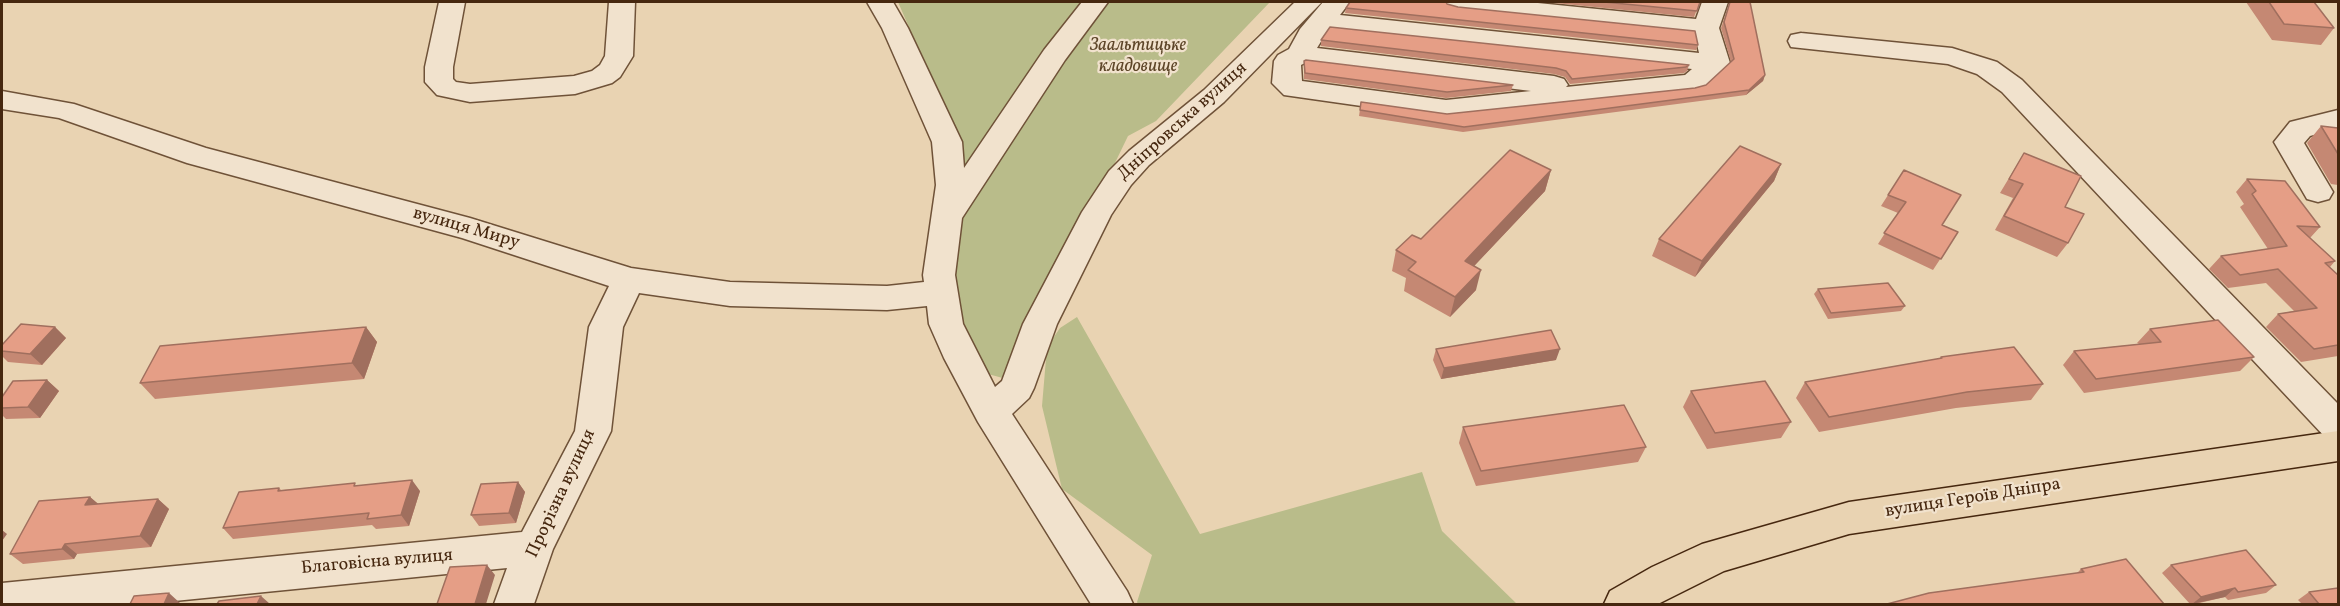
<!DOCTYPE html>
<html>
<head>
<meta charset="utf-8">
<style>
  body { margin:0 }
  #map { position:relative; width:2340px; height:606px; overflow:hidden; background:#e9d3b2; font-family:Vollkorn,serif }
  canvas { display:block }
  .frame { position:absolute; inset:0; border:3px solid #46270f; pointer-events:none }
</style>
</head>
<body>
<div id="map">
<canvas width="2340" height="606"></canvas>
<div class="frame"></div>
</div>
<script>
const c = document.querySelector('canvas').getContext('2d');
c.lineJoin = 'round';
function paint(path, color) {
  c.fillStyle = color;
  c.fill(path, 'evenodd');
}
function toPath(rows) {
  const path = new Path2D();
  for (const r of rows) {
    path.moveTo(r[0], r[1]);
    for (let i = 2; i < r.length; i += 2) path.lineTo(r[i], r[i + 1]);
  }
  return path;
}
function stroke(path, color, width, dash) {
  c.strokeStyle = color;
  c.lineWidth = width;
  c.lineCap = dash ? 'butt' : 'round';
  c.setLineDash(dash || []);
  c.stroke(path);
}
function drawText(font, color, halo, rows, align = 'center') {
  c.font = font + ' Vollkorn,serif';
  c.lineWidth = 4.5;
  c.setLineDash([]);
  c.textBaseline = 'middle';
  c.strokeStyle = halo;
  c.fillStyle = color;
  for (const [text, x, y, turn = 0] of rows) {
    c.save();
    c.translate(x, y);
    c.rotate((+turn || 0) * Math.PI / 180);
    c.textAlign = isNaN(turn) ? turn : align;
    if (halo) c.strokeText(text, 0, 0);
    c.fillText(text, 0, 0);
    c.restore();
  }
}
paint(toPath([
  [898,2,1270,2,1156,121,1128,136,1010,380,988,374,963,325,953,284,953,255,968,174,937,92],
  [1077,317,1200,534,1422,472,1442,531,1517,604,1138,604,1137,602,1152,555,1062,489,1042,406,1047,347,1060,328]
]), '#b9bc8a');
const minor = toPath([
  [439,2,465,2,453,67,453,79,456,82,470,84,574,76,592,71,600,65,605,56,609,2,635,2,633,56,620,77,612,83,575,94,470,102,437,95,425,82,425,67,439,2],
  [867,2,893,2,908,28,962,142,964,168,1044,50,1082,2,1108,2,1065,60,962,218,955,275,963,324,995,387,1002,381,1023,324,1082,212,1109,171,1129,151,1204,90,1295,2,1322,2,1224,102,1149,165,1131,185,1111,215,1057,324,1034,388,1029,398,1012,414,1127,591,1133,604,1091,604,978,422,944,358,929,324,927,306,887,310,730,306,639,293,623,327,611,431,553,549,534,604,494,604,507,568,144,604,2,604,2,583,522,532,575,431,589,327,609,286,462,238,187,163,59,118,2,109,2,91,74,104,206,148,470,218,631,268,730,282,887,286,924,282,923,275,936,185,932,142,882,28,867,2],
  [1323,2,1350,2,1340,15,1699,53,1695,35,1457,10,1448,8,1444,2,1528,2,1696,19,1702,2,1728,2,1719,28,1730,63,1703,89,1693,92,1446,118,1284,95,1272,83,1274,61,1278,55,1289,49,1300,29,1323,2],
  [1328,30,1692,69,1685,75,1566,87,1568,85,1564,79,1554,76,1317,48,1328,30],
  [1305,63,1531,91,1446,100,1302,81,1301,65,1305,63],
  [1801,33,1952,48,1997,62,2022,80,2338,404,2338,441,2325,437,2002,92,1977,74,1948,64,1791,47,1788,41,1791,35,1801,33],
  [2338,110,2338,128,2310,136,2304,143,2333,192,2329,199,2318,202,2307,199,2274,142,2290,122,2338,110]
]);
const major = toPath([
  [2338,431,2338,461,1849,534,1724,571,1658,604,1604,604,1610,591,1652,567,1702,544,1849,502,2338,431]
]);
stroke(minor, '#6f5238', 3);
stroke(major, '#46270f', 3);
paint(minor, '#f1e2cd');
paint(major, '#e9d3b2');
paint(toPath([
  [1545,2,1700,2,1694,17],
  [1730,2,1765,75,1763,81,1746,95,1463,132,1359,116,1361,102,1447,114,1695,88,1706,85,1731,62,1721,28],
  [2246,2,2314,2,2334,28,2321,45,2272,40],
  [1447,4,1458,7,1698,45,1696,50,1345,13,1346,8],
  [1321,40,1689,65,1687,71,1684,73,1570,84,1565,77,1554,74,1321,46],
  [1304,61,1513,85,1511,91,1446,98,1304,79],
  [2321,126,2338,128,2338,185,2331,184,2307,143],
  [2024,153,2065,207,2068,243,2057,257,1995,230,2013,198,2000,193],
  [1781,164,1774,181,1695,277,1652,256,1659,239],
  [1551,170,1545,191,1474,266,1476,290,1450,317,1404,291,1406,278,1392,271,1396,250,1421,239],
  [1904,170,1943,225,1958,232,1933,270,1878,244,1898,213,1881,206],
  [2247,179,2320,227,2310,238,2335,261,2330,267,2338,275,2338,356,2301,362,2266,327,2278,314,2294,311,2266,283,2228,288,2209,269,2221,256,2268,249,2240,207,2244,204,2236,192],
  [1818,289,1905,306,1901,311,1828,319,1814,294],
  [55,327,66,338,42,365,8,362,2,356,2,345],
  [366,327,377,342,364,379,155,399,140,383],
  [2150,329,2254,357,2240,371,2084,393,2063,365,2074,351,2139,344,2137,343],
  [1436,349,1556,360,1441,379,1433,360],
  [1941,357,2043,384,2031,400,1956,408,1819,432,1796,398,1805,382,1940,359],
  [47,380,59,391,40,418,6,419,2,415,2,397],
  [1691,391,1791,422,1781,438,1707,449,1683,407],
  [1463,427,1646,447,1638,462,1476,486,1459,443],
  [518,482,525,492,516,523,479,526,471,515],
  [357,486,420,491,409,526,376,529,372,525,233,539,223,528,279,488,281,490],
  [90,497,98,504,158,499,169,509,151,547,77,554,74,559,23,564,10,554],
  [2171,565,2276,585,2266,593,2228,600,2225,597,2195,604,2190,604,2162,573],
  [2081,569,2164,604,2076,574],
  [2309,592,2338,604,2302,604,2298,600]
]), '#c58873');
paint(toPath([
  [1765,75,1763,81,1746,95,1749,90],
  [1781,164,1774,181,1695,277,1702,261],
  [1551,170,1545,191,1460,281,1465,261],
  [1481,270,1476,290,1450,317,1455,297],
  [55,327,66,338,42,365,30,354],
  [366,327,377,342,364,379,352,363],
  [1560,349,1556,360,1441,379,1444,368],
  [47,380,59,391,40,418,28,407],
  [412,480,420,491,409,526,401,515],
  [518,482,525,492,516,523,509,513],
  [90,497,102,507,85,505],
  [158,499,169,509,151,547,140,536],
  [2,530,7,534,2,541],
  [65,544,77,554,74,559,62,549],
  [487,565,495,575,486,604,475,604],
  [2235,588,2225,597,2192,604,2201,597],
  [169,593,180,603,179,604,164,604],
  [261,596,270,604,257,604]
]), '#a06f5e');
const building = toPath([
  [1350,2,1446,2,1447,4,1458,7,1695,31,1698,45,1346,8,1350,2],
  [1604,2,1700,2,1697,11,1604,2],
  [1730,2,1750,2,1765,75,1749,90,1464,127,1360,110,1361,102,1447,114,1695,88,1706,85,1734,59,1724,22,1730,2],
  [2269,2,2314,2,2334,28,2284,24,2269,2],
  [1330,27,1689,65,1686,67,1572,79,1566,71,1556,68,1321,40,1330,27],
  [1306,60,1513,85,1447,92,1305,73,1304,61,1306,60],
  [2321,126,2338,128,2338,154,2321,126],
  [1740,146,1781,164,1702,261,1659,239,1740,146],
  [1510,150,1551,170,1465,261,1481,270,1455,297,1408,270,1416,262,1396,250,1412,235,1421,239,1510,150],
  [2024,153,2081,176,2065,207,2084,214,2068,243,2004,216,2023,184,2009,179,2024,153],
  [1904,170,1961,195,1942,225,1958,232,1941,259,1884,233,1906,202,1888,195,1904,170],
  [2247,179,2285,181,2320,227,2297,226,2335,261,2325,263,2338,275,2338,345,2314,349,2278,314,2317,308,2278,269,2240,275,2221,256,2287,246,2252,194,2256,191,2247,179],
  [1888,283,1905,306,1831,313,1818,289,1888,283],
  [2218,320,2254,357,2096,379,2074,351,2161,342,2150,329,2218,320],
  [21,324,55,327,30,354,2,351,2,345,21,324],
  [366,327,352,363,140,383,160,346,366,327],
  [1551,330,1560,349,1444,368,1436,349,1551,330],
  [2014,347,2043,384,1967,392,1829,417,1805,382,1942,358,1941,357,2014,347],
  [47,380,28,407,2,408,2,397,13,381,47,380],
  [1765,381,1791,422,1715,433,1691,391,1765,381],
  [1624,405,1646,447,1481,471,1463,427,1624,405],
  [412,480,401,515,367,519,369,513,223,528,239,492,279,488,278,491,355,483,354,486,412,480],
  [518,482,509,513,471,515,481,484,518,482],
  [90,497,85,505,158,499,140,536,65,544,62,549,10,554,39,501,90,497],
  [2246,550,2276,585,2238,592,2235,588,2201,597,2171,565,2246,550],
  [2126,559,2164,604,1887,604,1929,593,2084,572,2081,569,2126,559],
  [487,565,475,604,437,604,450,567,487,565],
  [2338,588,2338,604,2319,604,2309,592,2338,588],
  [169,593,164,604,130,604,134,596,169,593],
  [261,596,257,604,217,604,219,601,261,596]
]);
paint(building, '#e59e86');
stroke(building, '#a06f5e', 1.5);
drawText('italic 18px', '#5d4528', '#f1e2cd', [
  ["Заальтицьке",1138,47],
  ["кладовище",1138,68]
]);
drawText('18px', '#46270f', '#f1e2cd', [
  ["Дніпровська вулиця",1183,122,-42],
  ["вулиця Миру",466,229,16],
  ["Прорізна вулиця",562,494,-65],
  ["вулиця Героїв Дніпра",1973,499,-9],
  ["Благовісна вулиця",377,563,-5]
]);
</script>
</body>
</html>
